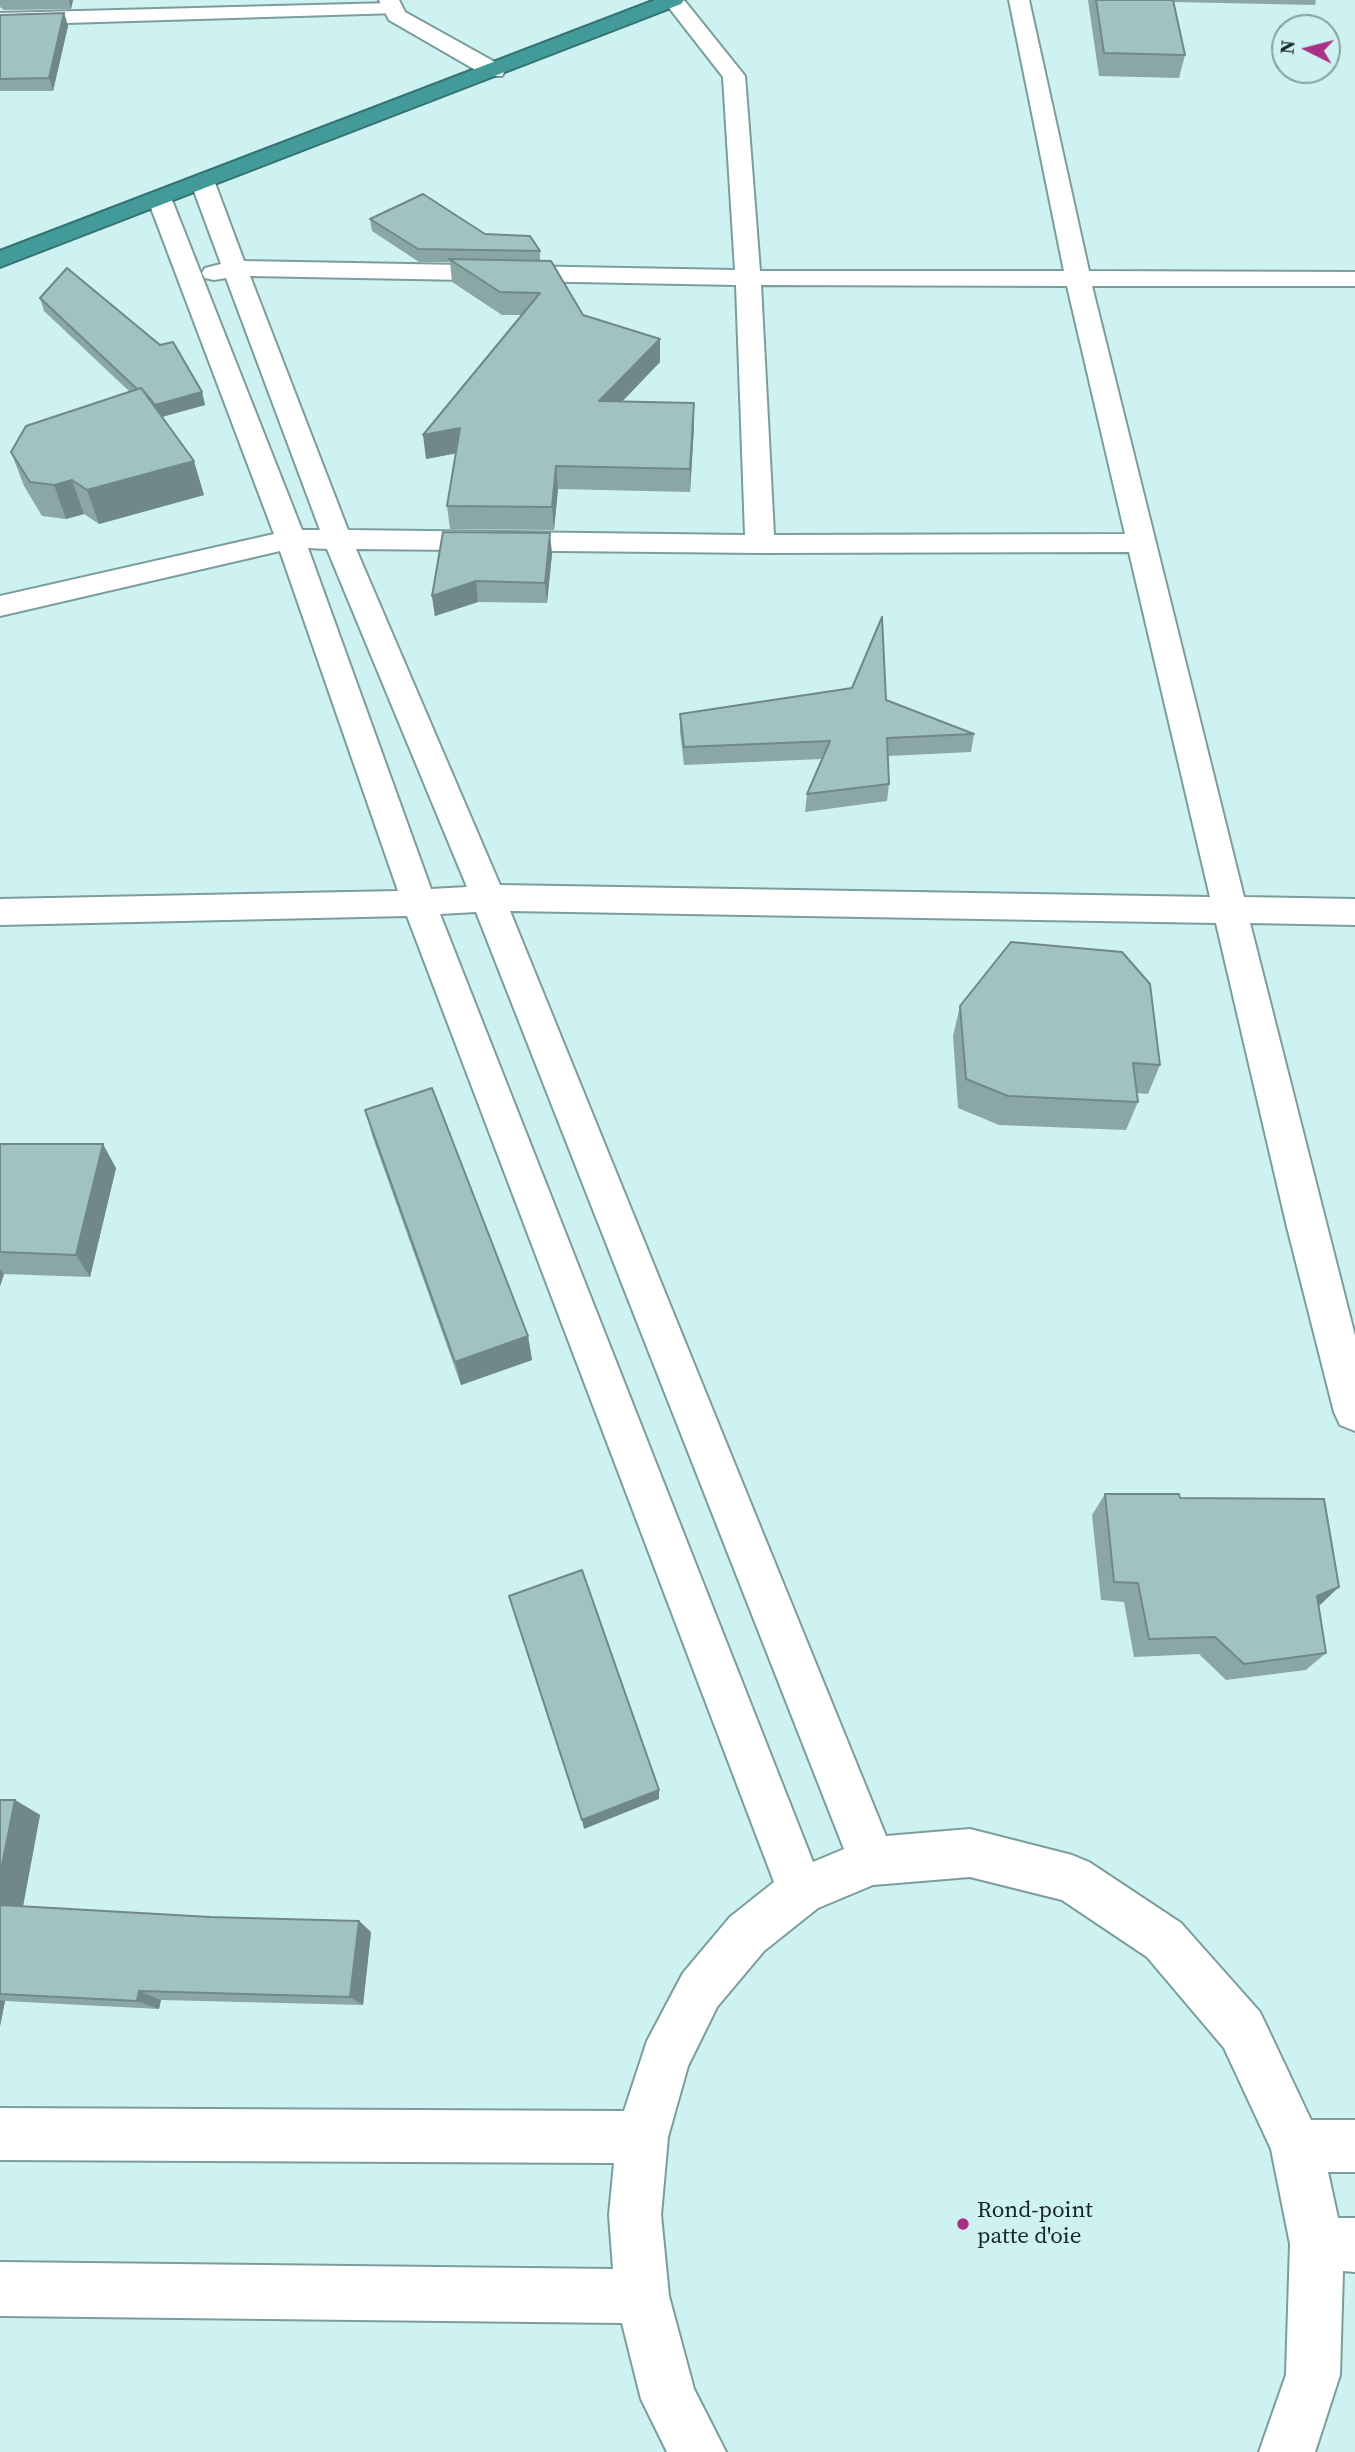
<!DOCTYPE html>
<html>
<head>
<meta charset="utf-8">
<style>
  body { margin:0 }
  #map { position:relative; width:1355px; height:2452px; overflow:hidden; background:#cef2f1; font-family:"Source Serif 4",serif }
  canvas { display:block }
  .north { position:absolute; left:1271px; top:14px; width:70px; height:70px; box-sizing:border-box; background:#cef2f1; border:2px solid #85a09f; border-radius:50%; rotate:276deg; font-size:19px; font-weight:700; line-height:28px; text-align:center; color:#182625 }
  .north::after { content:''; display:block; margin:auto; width:24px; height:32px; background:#a93084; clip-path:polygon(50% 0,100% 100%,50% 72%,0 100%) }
</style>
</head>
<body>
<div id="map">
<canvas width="1355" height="2452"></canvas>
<div class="north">N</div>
</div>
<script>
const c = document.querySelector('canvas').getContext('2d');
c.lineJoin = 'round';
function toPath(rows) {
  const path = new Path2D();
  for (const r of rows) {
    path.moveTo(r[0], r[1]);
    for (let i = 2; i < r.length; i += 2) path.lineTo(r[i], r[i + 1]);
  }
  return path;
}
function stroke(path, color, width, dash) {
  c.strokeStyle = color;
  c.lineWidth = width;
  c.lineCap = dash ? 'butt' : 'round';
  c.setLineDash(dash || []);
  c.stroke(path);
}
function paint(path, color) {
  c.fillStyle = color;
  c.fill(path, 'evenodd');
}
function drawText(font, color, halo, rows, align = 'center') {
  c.font = font + ' "Source Serif 4",serif';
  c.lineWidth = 7;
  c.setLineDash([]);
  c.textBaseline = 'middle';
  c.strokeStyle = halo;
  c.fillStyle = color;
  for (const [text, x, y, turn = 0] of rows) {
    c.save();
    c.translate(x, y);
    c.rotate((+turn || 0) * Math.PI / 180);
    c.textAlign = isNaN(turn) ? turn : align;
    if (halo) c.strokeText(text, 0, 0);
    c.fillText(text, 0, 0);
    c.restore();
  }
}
const street = toPath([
  [663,0,684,0,745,76,760,271,1064,271,1009,0,1029,0,1089,271,1355,272,1355,286,1092,286,1244,897,1355,899,1355,925,1250,923,1355,1336,1355,1431,1340,1425,1334,1412,1287,1227,1216,923,510,911,886,1836,970,1829,1072,1855,1089,1862,1181,1923,1260,2012,1311,2120,1355,2120,1355,2172,1328,2172,1338,2218,1355,2218,1355,2272,1343,2271,1340,2375,1315,2452,1259,2452,1286,2375,1290,2244,1271,2149,1224,2048,1147,1957,1062,1900,970,1877,873,1885,818,1908,764,1951,717,2007,688,2066,668,2137,661,2215,669,2296,694,2389,726,2452,667,2452,641,2399,622,2323,0,2316,0,2262,613,2269,609,2215,614,2163,0,2160,0,2108,624,2111,647,2041,683,1973,730,1917,774,1882,407,916,0,925,0,899,398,891,280,551,0,616,0,596,274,534,148,200,152,195,160,193,168,195,172,200,302,530,320,530,226,278,214,280,205,278,202,273,205,268,221,264,191,183,195,178,203,176,211,178,215,183,244,261,735,270,723,77,663,0],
  [250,276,736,285,745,535,348,530,250,276],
  [761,285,1067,286,1125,534,774,535,761,285],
  [308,548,327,549,467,887,431,889,308,548],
  [356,549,760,553,1129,552,1210,897,500,885,356,549],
  [476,912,844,1849,813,1862,440,914,476,912],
  [391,3,398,5,402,9,398,13,0,25,0,13,391,3]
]);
const secondary = toPath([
  [379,0,399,0,405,12,502,66,505,71,502,76,486,76,389,20,379,0]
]);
const highway = toPath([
  [655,0,684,0,681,4,0,267,0,251,655,0]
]);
stroke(street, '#7b9d9c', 4);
stroke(secondary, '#7b9d9c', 4);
stroke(highway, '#347270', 4);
paint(street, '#fff');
paint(secondary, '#fff');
paint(highway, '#439b99');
paint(toPath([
  [0,0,73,0,71,9,4,10,0,7],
  [1088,0,1316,0,1315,5,1174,2,1185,55,1179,78,1099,76],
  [64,13,68,26,53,91,0,91,0,15],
  [370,219,485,234,540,251,540,261,583,315,660,339,660,362,622,402,694,427,690,492,558,489,554,530,450,529,447,506,456,453,426,459,522,315,502,315,452,282,450,262,419,262,372,231],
  [40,298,202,392,205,405,162,417,204,495,99,524,84,514,66,519,42,516,24,486,11,452,130,392,44,311],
  [552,554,547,603,478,602,435,616,432,596],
  [886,700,974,734,971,752,888,756,889,784,887,801,805,812,807,794,822,759,684,765,680,732,680,714],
  [960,1006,1160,1065,1148,1094,1137,1093,1138,1102,1126,1130,999,1125,958,1108,953,1036],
  [365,1110,528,1336,532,1360,461,1385,373,1138],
  [0,1144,116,1168,90,1277,4,1274,0,1286],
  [1105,1494,1180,1498,1318,1606,1326,1653,1306,1670,1226,1680,1199,1654,1134,1657,1124,1602,1101,1600,1092,1515],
  [0,1800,15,1800,40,1815,23,1907,210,1917,359,1921,371,1932,363,2005,161,2000,159,2009,5,2001,0,2026]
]), '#8aa7a6');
paint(toPath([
  [69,0,73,0,71,9],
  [64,13,68,26,53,91,49,78],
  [660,339,660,362,600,424,599,401],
  [202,392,205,405,158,418,155,405],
  [694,403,694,427,690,492,690,469],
  [460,428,463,452,426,459,423,435],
  [194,461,204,495,99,524,87,490],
  [556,466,558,489,554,530,552,507],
  [72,480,84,514,66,519,54,485],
  [550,533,552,554,547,603,545,583],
  [476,581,478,602,435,616,432,596],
  [103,1144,116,1168,90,1277,76,1255],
  [0,1269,4,1274,0,1286],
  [528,1336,532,1360,461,1385,455,1362],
  [1339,1587,1319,1606,1297,1615,1317,1596],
  [659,1790,659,1799,584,1829,582,1820],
  [15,1800,40,1815,21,1916,0,1908,0,1875],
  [359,1921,371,1932,363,2005,350,1997],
  [139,1991,161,2000,159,2009,137,2001],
  [0,2000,5,2001,0,2026]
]), '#708887');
const building = toPath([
  [1096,0,1173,0,1185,55,1104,53,1096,0],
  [64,13,49,78,0,79,0,15,64,13],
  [423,194,485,234,530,236,540,251,418,249,370,219,423,194],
  [449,259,551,261,583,315,660,339,599,401,694,403,690,469,556,466,552,507,447,506,460,428,423,435,540,293,500,292,449,259],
  [67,268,160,345,173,342,202,392,155,405,141,388,137,389,40,298,67,268],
  [141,388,194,461,87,490,72,480,54,485,30,482,11,452,26,426,141,388],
  [443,532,550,533,545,583,476,581,432,596,443,532],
  [882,617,886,700,974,734,887,738,889,784,807,794,830,741,684,747,680,714,852,688,882,617],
  [1011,942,1122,952,1150,984,1160,1065,1133,1063,1138,1102,1008,1096,966,1079,960,1006,1011,942],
  [432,1088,528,1336,455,1362,365,1110,432,1088],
  [0,1144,103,1144,76,1255,0,1252,0,1144],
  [1105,1494,1179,1494,1180,1498,1324,1499,1339,1587,1317,1596,1326,1653,1244,1664,1215,1637,1149,1639,1138,1583,1114,1582,1105,1494],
  [582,1570,659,1790,582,1820,509,1596,582,1570],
  [0,1800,15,1800,0,1875,0,1800],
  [0,1905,210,1917,359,1921,350,1997,139,1991,137,2001,0,1994,0,1905]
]);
paint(building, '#a0c2c1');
stroke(building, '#708887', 2);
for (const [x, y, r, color] of [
  [963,2224,7,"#a93084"]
]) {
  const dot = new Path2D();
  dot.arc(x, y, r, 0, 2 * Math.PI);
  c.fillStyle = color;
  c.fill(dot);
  stroke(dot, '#cef2f1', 2.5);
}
drawText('23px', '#182625', '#cef2f1', [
  ["Rond-point",977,2211],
  ["patte d'oie",977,2237]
], 'left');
</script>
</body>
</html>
